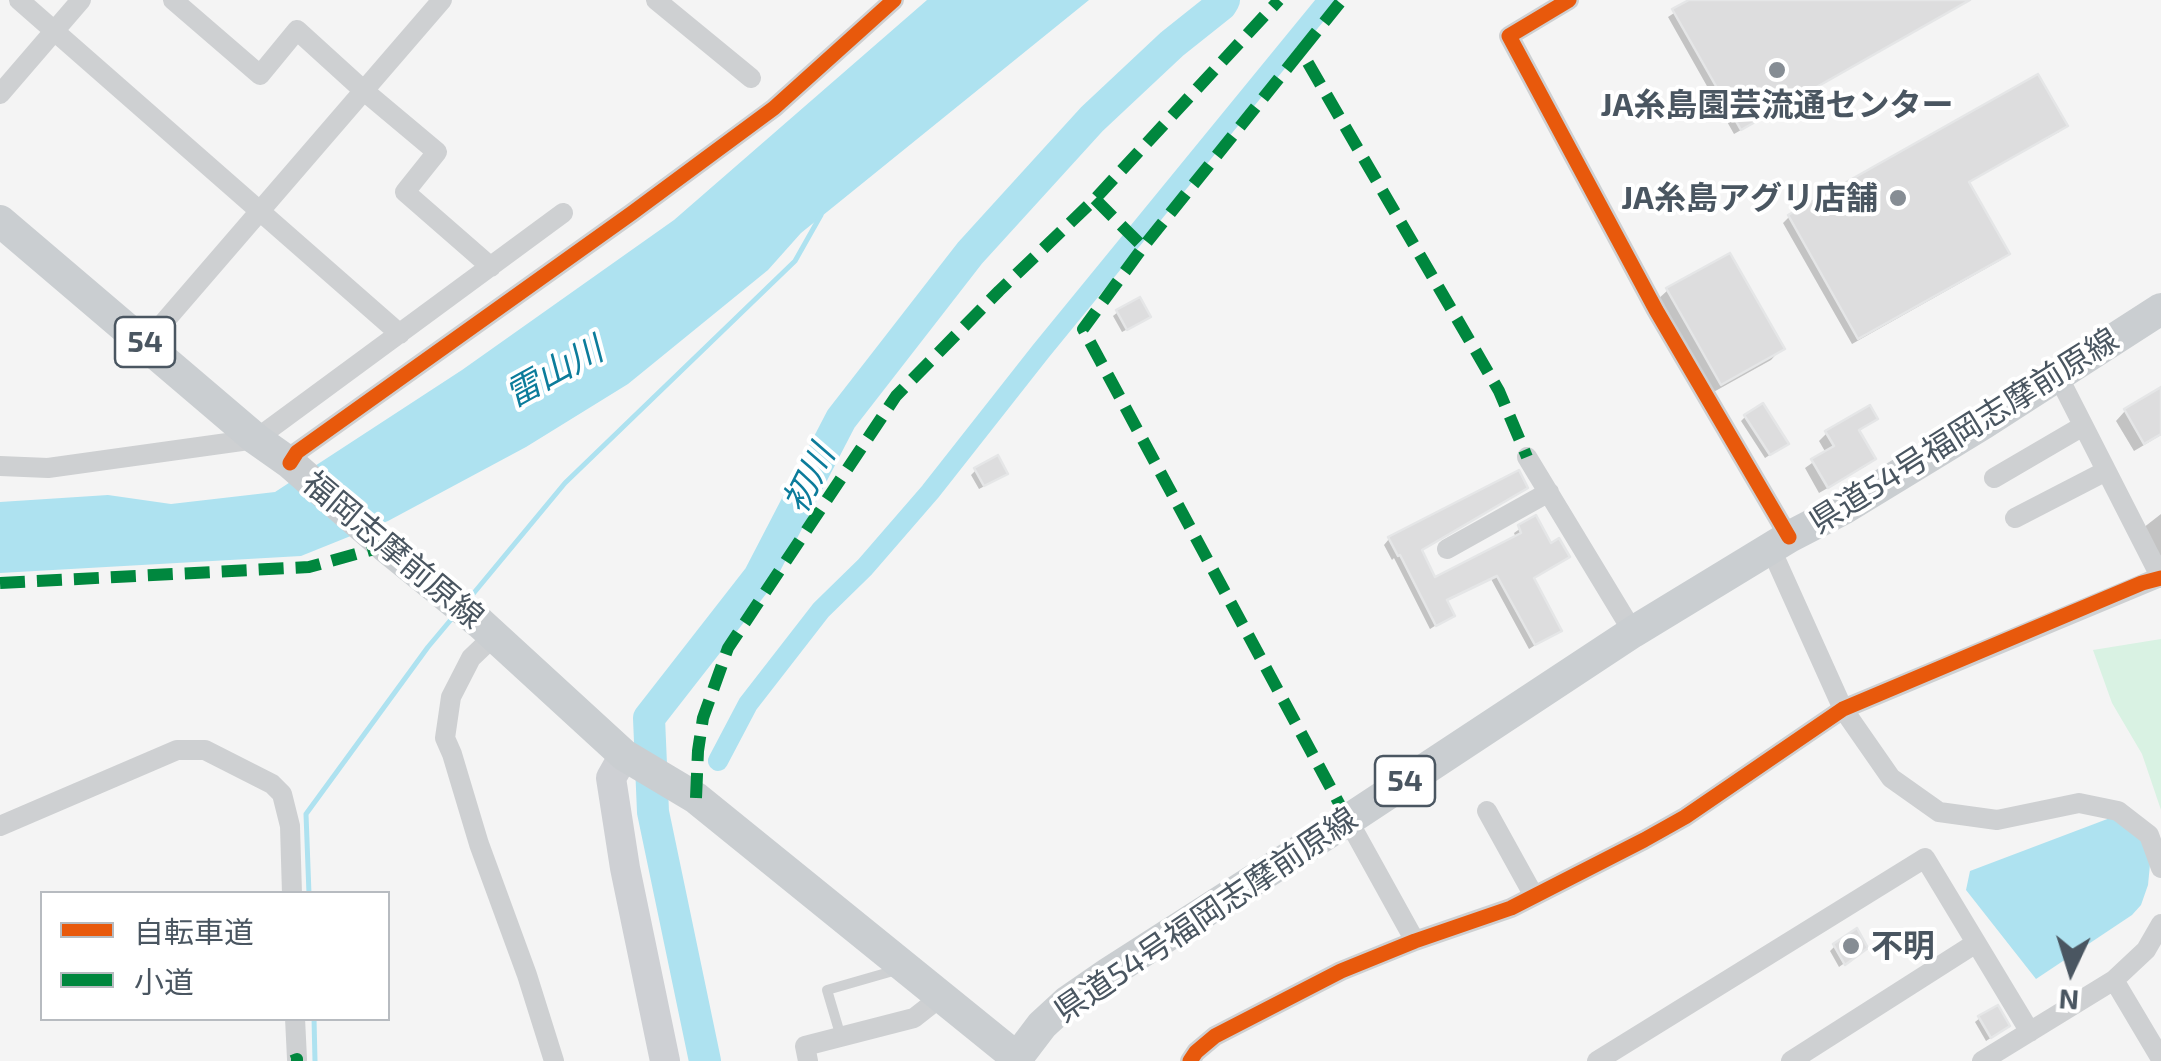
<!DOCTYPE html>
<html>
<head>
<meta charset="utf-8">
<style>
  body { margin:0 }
  #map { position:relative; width:2161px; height:1061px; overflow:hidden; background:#f4f4f4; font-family:"Exo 2","Noto Sans JP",sans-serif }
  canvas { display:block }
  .legend { position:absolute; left:40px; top:891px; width:350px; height:130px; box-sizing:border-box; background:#fff; border:2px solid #b7bbc0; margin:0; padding:12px 18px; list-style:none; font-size:30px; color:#4a5661 }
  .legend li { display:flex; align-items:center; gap:20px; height:50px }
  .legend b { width:50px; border:2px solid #b7bbc0 }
  .north { position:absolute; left:2021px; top:921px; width:100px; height:100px; -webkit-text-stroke:8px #fff; paint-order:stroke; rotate:184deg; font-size:28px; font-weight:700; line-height:40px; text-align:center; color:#4a5661 }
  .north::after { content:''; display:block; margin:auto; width:35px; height:45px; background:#4a5661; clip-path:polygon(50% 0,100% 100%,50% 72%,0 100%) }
</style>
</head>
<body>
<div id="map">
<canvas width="2161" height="1061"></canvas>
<ul class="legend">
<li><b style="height:12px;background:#e8590c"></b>自転車道</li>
<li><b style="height:12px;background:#00873e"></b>小道</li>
</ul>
<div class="north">N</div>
</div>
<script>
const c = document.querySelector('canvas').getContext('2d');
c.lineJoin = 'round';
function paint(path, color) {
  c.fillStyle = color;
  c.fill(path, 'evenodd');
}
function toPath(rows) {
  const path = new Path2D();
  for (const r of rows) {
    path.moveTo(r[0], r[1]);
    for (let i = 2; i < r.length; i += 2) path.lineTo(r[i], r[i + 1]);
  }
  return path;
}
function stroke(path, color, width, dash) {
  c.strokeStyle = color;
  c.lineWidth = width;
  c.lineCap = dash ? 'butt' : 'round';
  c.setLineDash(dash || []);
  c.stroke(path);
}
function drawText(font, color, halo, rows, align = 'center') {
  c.font = font + ' "Exo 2","Noto Sans JP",sans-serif';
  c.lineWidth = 8;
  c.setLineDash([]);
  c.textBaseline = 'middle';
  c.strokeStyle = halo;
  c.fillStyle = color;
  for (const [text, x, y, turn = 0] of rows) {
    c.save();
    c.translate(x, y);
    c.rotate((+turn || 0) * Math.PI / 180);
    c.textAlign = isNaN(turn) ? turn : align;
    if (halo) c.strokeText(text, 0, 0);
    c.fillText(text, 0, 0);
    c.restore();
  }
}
paint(toPath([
  [2161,639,2161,810,2142,754,2112,703,2093,650]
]), '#d9f2e3');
paint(toPath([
  [927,0,1089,0,801,233,768,270,628,384,526,447,388,521,301,556,0,573,0,502,108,495,171,504,275,492,462,370,674,220],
  [2110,818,2135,830,2151,854,2148,885,2141,905,2132,915,2036,979,1966,890,1970,871]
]), '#aee2f0');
paint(toPath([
  [1694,0,1971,0,1734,134,1668,17],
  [2065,126,2059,132,1967,183,2007,253,2001,260,1852,344,1783,223,1789,217],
  [1668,290,1781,349,1771,360,1710,394,1657,300],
  [1118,312,1143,321,1122,332,1113,316],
  [2161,390,2161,435,2134,451,2116,421,2125,411],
  [1746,416,1781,448,1765,458,1741,421],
  [1875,419,1858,432,1873,459,1866,466,1819,493,1805,468,1826,453,1819,441,1827,433],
  [976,470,1000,478,979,489,971,475],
  [1518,473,1419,551,1434,580,1516,538,1514,533,1535,518,1532,579,1559,630,1529,649,1491,579,1445,602,1452,615,1430,629,1394,558,1392,560,1384,545,1389,539],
  [2161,514,2161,557,2143,528],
  [1835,946,1860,952,1839,967,1830,951],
  [1980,1018,2003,1030,1986,1041,1975,1022]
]), '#0003');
stroke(toPath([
  [468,600,565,483,795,261,821,215],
  [309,894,306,814,428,647,454,616],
  [314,1018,315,1061]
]), '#aee2f0', 5);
stroke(toPath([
  [718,761,748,704,821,610,865,567,930,492,1041,351,1328,0]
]), '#aee2f0', 20);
stroke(toPath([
  [705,1061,653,812,649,718,759,577,841,419,970,253,1092,119,1172,44,1221,5,1224,0]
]), '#aee2f0', 32);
const building = toPath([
  [1689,0,1970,0,1741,130,1672,9,1689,0],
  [2038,74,2068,126,1969,182,2010,254,1858,339,1788,215,2038,74],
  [1730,253,1785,349,1721,385,1666,288,1730,253],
  [1140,297,1151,317,1127,330,1116,310,1140,297],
  [2161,387,2161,434,2144,444,2124,409,2161,387],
  [1763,403,1789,444,1770,455,1744,415,1763,403],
  [1870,405,1878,419,1859,430,1876,459,1828,488,1811,459,1834,446,1825,431,1870,405],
  [998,455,1008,474,984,486,974,468,998,455],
  [1519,470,1528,488,1422,550,1435,577,1521,533,1518,525,1536,515,1551,543,1559,538,1570,557,1534,578,1562,631,1535,645,1497,576,1447,600,1455,616,1436,626,1400,555,1398,556,1388,537,1519,470],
  [1857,928,1868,948,1845,965,1833,944,1857,928],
  [1998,1005,2010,1026,1991,1038,1978,1016,1998,1005]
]);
paint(building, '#ddddde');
stroke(building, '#e5e6e7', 2.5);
stroke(toPath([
  [841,1037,827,990,900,969]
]), '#ced0d2', 10);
stroke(toPath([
  [19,0,400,334],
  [173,0,260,75,297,30,363,90,437,152,405,192,491,267],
  [656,0,751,78],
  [1569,0,1509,36,1656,310,1789,537],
  [0,94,81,0],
  [146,343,442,0],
  [2057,374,2161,578],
  [1527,457,1633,632],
  [290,463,297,452,632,213,774,108,894,0],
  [0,466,48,468,256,439,563,213],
  [1994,478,2083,426],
  [2015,518,2106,471],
  [1447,549,1549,492],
  [1771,549,1843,709,1891,778,1939,812,1997,820,2079,803,2118,811,2149,835,2161,868],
  [494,636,471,658,451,697,445,738,452,754,479,844,527,975,554,1061],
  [1487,811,1534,896],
  [1348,820,1415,941],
  [0,826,177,750,205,750,272,784,282,794,290,826,292,894],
  [2114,980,2161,1059],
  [295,1018,297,1059],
  [808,1061,805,1046,914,1018,942,996],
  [1190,1061,1196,1052,1215,1036,1341,971,1415,941,1511,908,1644,840,1685,817,1843,709,2160,577],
  [1597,1061,1925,858,2030,1032],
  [1791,1061,1976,943],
  [1982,1061,2114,980,2146,950,2161,924]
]), '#ced0d2', 20);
stroke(toPath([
  [624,755,611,778,625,868,665,1061]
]), '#ced0d4', 30);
stroke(toPath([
  [0,221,256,439,290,463,385,546,480,623,624,755,696,798,1017,1058,1042,1025,1067,1002,1109,973,1348,820,1633,632,1789,537,1843,509,1984,423,2161,309]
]), '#caced1', 32);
stroke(toPath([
  [1301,51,1342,0],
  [1095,199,1143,247],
  [0,583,309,567,385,546],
  [696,798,698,751,703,718,728,648,896,396,999,291,1095,199,1279,0],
  [1348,820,1083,329,1143,247,1301,51,1499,391,1527,457],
  [292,1061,297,1059,297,1061]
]), '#00873e', 12, [25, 12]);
stroke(toPath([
  [1569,0,1509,36,1656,310,1789,537],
  [290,463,297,452,632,213,774,108,894,0],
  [1190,1061,1196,1052,1215,1036,1341,971,1415,941,1511,908,1644,840,1685,817,1843,709,2142,583,2161,578]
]), '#e8590c', 15);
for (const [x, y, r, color] of [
  [1777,70,10,"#868d94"],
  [1898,198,10,"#868d94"],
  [1851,946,10,"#868d94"]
]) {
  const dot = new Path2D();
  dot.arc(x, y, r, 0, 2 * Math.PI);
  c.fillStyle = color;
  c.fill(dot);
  stroke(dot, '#fff', 4);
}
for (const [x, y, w] of [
  [145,342,60],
  [1405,781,60]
]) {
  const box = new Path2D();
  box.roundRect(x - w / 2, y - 25, w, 50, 8);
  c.fillStyle = '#fff';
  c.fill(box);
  stroke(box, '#4a5661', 2.5);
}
drawText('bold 30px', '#4a5661', null, [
  ["54",145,342],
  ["54",1405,781]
]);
drawText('bold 32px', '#4a5661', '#fff', [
  ["JA糸島園芸流通センター",1777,105],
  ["JA糸島アグリ店舗",1878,198,"right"],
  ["不明",1871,946,"left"]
]);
drawText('32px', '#4a5661', '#fff', [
  ["県道54号福岡志摩前原線",1964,431,-32],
  ["福岡志摩前原線",393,550,40],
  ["県道54号福岡志摩前原線",1206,915,-34]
]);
drawText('italic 35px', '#0c7c9b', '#fff', [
  ["雷山川",554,372,-29],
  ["初川",809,479,-63]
]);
</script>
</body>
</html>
